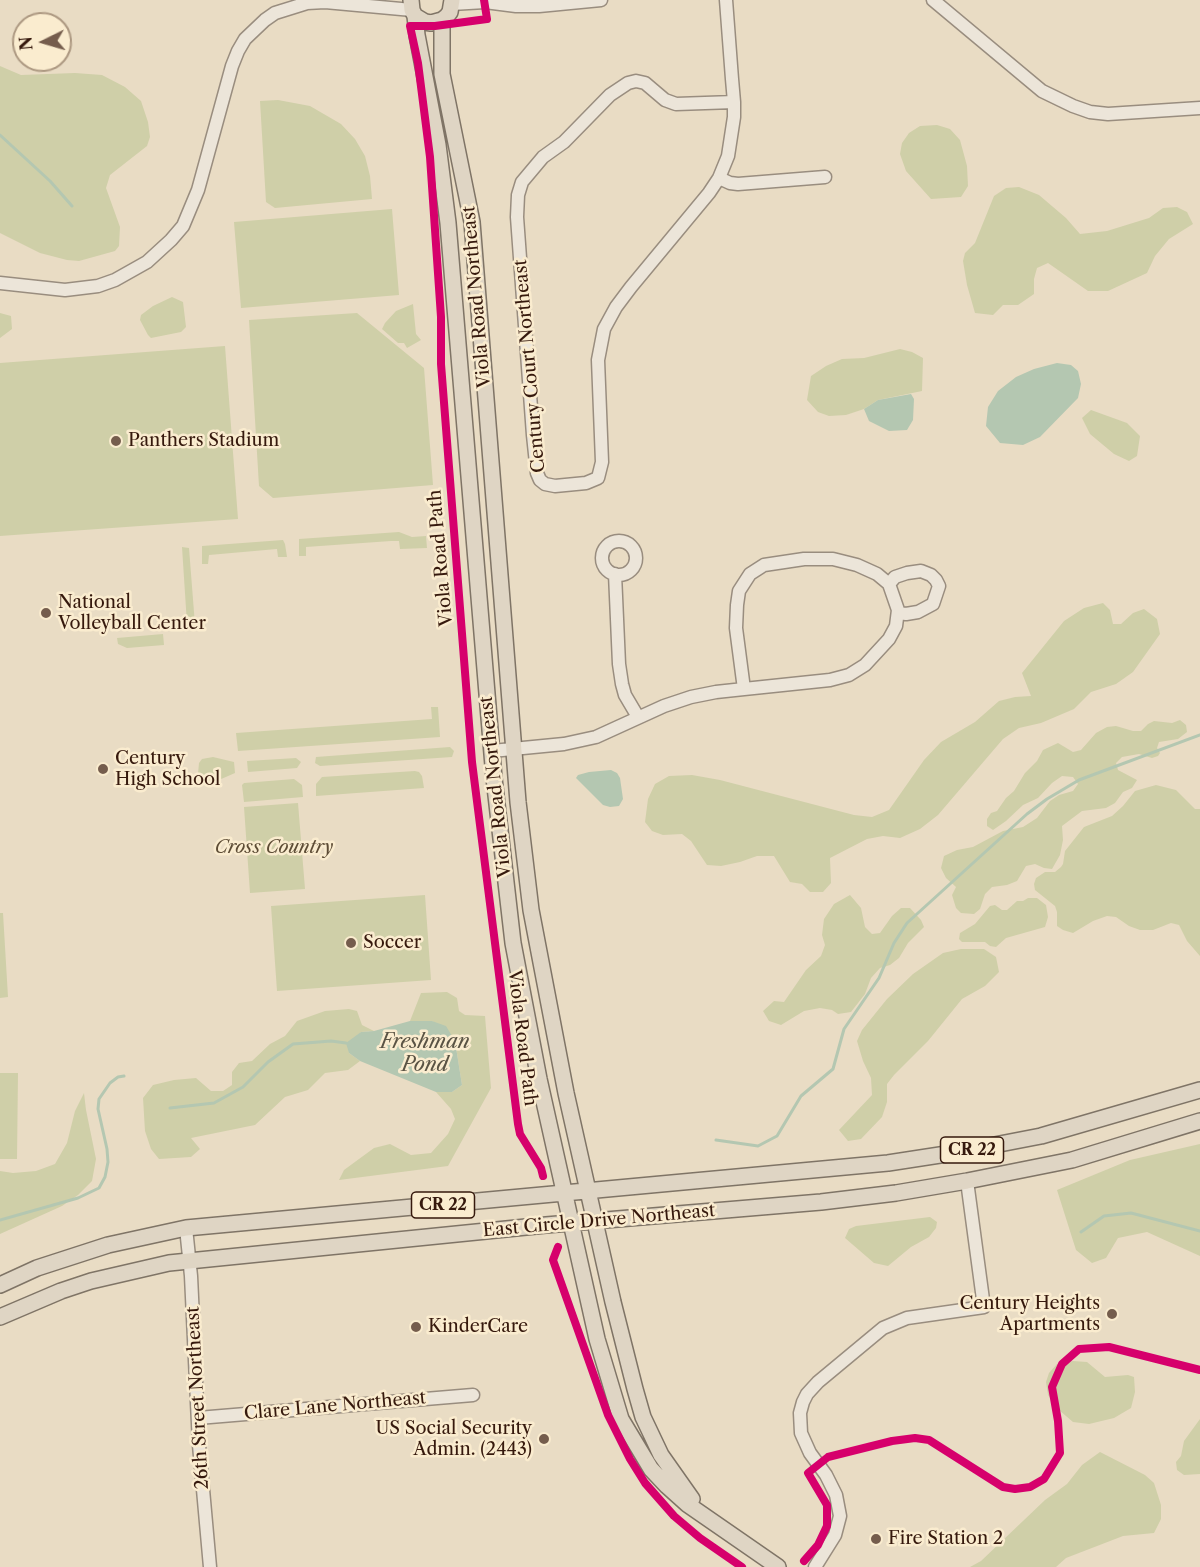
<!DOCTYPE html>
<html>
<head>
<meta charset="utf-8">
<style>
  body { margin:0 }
  #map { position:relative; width:1200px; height:1567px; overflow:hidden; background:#e9dcc4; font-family:"Libre Caslon Text",serif }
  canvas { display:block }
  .north { position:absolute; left:12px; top:12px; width:60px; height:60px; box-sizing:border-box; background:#faeccf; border:2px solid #ac9881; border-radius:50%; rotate:265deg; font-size:16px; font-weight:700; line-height:24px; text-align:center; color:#36190d }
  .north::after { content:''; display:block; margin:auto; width:21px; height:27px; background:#755d4d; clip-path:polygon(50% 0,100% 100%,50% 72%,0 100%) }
</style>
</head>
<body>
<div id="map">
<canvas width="1200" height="1567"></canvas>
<div class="north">N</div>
</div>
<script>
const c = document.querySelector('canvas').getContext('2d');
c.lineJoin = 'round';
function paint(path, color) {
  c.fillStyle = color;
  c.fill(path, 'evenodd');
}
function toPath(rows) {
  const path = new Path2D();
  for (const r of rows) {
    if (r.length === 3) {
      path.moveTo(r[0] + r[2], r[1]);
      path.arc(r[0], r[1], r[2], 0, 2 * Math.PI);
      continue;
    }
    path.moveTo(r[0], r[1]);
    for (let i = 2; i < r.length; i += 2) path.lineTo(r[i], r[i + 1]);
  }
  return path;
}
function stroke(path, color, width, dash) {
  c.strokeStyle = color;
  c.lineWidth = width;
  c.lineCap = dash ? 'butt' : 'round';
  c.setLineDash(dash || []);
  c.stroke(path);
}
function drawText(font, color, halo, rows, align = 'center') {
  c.font = font + ' "Libre Caslon Text",serif';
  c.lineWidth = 5;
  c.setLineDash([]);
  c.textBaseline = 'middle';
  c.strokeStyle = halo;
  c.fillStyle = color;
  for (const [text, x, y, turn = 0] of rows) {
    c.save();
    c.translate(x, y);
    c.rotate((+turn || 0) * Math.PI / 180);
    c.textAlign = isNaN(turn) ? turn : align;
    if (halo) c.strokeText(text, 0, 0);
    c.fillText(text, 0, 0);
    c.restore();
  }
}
paint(toPath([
  [0,66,21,75,75,73,102,75,125,87,141,101,148,122,150,137,147,146,110,175,106,188,120,227,119,246,115,251,79,261,67,260,40,253,0,233],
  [278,100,310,106,341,124,355,139,365,156,370,176,372,199,275,208,266,202,260,101],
  [937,125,950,129,960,140,967,166,968,186,961,197,931,199,906,171,900,154,902,143,909,133,920,126],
  [1019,187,1039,195,1066,218,1080,234,1107,231,1149,218,1163,208,1177,207,1187,212,1193,224,1169,239,1155,256,1147,273,1108,291,1088,291,1048,263,1037,268,1034,279,1034,294,1018,305,1003,305,993,315,975,313,967,285,963,261,965,253,975,243,994,196,1006,188],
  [392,209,399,295,241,308,234,222],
  [172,297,183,302,186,327,181,332,151,338,148,335,140,320,141,315,153,306],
  [413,304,416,334,421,340,407,348,404,343,398,343,382,329,385,323,396,311],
  [0,313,11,316,12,329,0,338],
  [357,313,424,368,433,485,273,498,259,486,249,320],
  [225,346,238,519,0,536,0,363],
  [900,349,912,352,923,358,922,391,878,400,864,409,846,415,829,416,818,412,807,400,811,376,826,366,842,359,864,358],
  [1091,410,1127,423,1140,436,1137,456,1129,461,1114,454,1090,434,1082,418],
  [399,532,412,537,426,536,427,548,400,549,399,541,391,541,306,547,306,556,299,556,299,539],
  [283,540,285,544,287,557,278,557,277,549,209,555,208,564,202,564,202,546],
  [182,547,189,548,195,625,187,624],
  [1103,603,1110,610,1113,624,1121,624,1133,613,1144,609,1157,619,1160,634,1133,672,1116,684,1091,692,1074,709,1041,723,1019,728,1003,739,938,815,920,829,900,838,883,836,867,839,830,858,831,883,823,892,810,892,802,884,790,882,774,856,757,856,740,862,721,866,707,865,691,841,682,834,663,835,652,831,645,822,648,799,655,784,669,776,692,775,720,780,854,815,872,817,889,810,924,760,941,742,975,722,999,701,1015,697,1031,696,1022,673,1064,621,1084,608],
  [163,634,164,645,127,648,118,644,117,638],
  [431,707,438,707,440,737,238,751,236,733,432,719],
  [1180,720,1186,725,1187,732,1178,739,1159,742,1157,748,1160,753,1158,756,1152,758,1139,754,1122,757,1116,763,1118,770,1137,780,1132,788,1123,792,1115,803,1106,808,1082,811,1062,826,1063,840,1060,855,1052,869,1044,868,1035,864,1026,866,1017,881,1007,885,992,887,985,894,980,909,974,914,961,913,956,908,952,895,956,887,946,878,941,868,944,856,957,850,973,847,1003,831,1023,827,1037,818,1050,801,1059,795,1073,791,1078,784,1073,777,1062,776,1052,783,1038,798,1023,805,1006,821,993,830,987,826,987,819,991,813,997,811,1006,798,1014,791,1025,773,1037,761,1043,750,1058,743,1073,752,1081,750,1096,733,1107,727,1116,726,1133,731,1141,731,1148,724,1154,721,1172,723],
  [450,747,454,751,452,757,320,766,315,763,316,757],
  [213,757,234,762,235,773,212,783,203,781,198,774,199,763,202,759],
  [296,758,301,762,297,768,248,772,247,761],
  [415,771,419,772,422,776,424,788,316,796,316,784,322,777],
  [294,779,302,785,303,797,244,802,242,785,244,783],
  [1156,785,1176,790,1195,809,1200,809,1200,956,1187,941,1179,925,1171,923,1153,930,1140,930,1129,926,1116,917,1107,916,1093,921,1073,933,1063,930,1057,926,1057,912,1055,906,1035,890,1034,884,1036,878,1045,872,1055,872,1061,867,1063,864,1065,851,1084,827,1112,816,1123,806,1135,791],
  [298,803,305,889,250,893,244,807],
  [425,895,431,980,277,991,271,906],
  [850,895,861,908,865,927,872,934,880,933,892,916,901,908,910,908,921,920,924,927,908,943,899,958,890,965,880,968,871,978,865,994,851,1012,838,1014,832,1010,820,1008,804,1011,781,1025,769,1021,763,1011,774,1001,784,1002,806,970,821,956,825,945,822,935,824,919,834,904],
  [1028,898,1037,898,1046,905,1048,917,1045,927,1006,938,996,947,990,946,985,942,962,942,959,939,960,933,975,924,990,906,995,905,1002,910,1007,910,1017,901,1023,901],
  [0,913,3,913,8,997,0,998],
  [961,949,984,949,996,957,999,972,985,986,962,999,928,1041,894,1075,887,1084,887,1102,882,1117,861,1139,848,1141,839,1130,872,1095,871,1078,863,1061,857,1041,862,1030,887,999,913,974,943,953],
  [447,992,457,998,459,1011,465,1015,485,1016,491,1088,448,1166,339,1180,344,1170,374,1148,390,1144,411,1155,431,1153,448,1134,455,1119,451,1109,436,1092,452,1092,462,1085,455,1041,432,1021,410,1021,421,993],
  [349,1009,357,1011,362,1025,374,1031,361,1032,349,1053,360,1061,348,1070,325,1073,308,1090,285,1097,255,1125,191,1138,200,1149,191,1157,159,1159,151,1149,145,1131,143,1098,153,1085,174,1080,196,1078,211,1091,223,1091,232,1085,232,1072,239,1063,252,1061,270,1044,285,1036,297,1021,325,1011],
  [0,1073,18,1073,17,1159,0,1159],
  [84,1093,86,1110,96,1159,92,1181,78,1195,62,1206,0,1234,0,1171,13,1173,36,1171,55,1164,67,1143,75,1111],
  [1200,1144,1200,1256,1147,1232,1118,1238,1106,1258,1092,1263,1076,1250,1057,1190,1130,1160],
  [930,1217,937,1222,936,1228,929,1237,911,1247,888,1266,874,1263,845,1238,849,1229,856,1226],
  [1073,1361,1087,1362,1105,1377,1128,1375,1134,1377,1135,1392,1131,1408,1114,1418,1089,1424,1073,1422,1059,1410,1048,1395,1046,1382,1049,1373,1057,1364],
  [1200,1419,1200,1474,1184,1475,1177,1470,1176,1462,1181,1456,1184,1441],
  [1100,1452,1145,1475,1154,1483,1161,1505,1161,1519,1154,1533,1123,1536,1066,1558,1056,1567,970,1567,981,1561,1045,1500,1067,1484,1082,1465]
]), '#cfcfa8');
paint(toPath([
  [1057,363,1071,365,1078,371,1081,384,1078,398,1040,437,1023,445,1000,443,986,426,988,407,998,391,1016,377,1034,369],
  [911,394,914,399,913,420,907,430,889,431,869,421,864,409,878,400],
  [611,770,617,773,620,778,623,799,619,806,610,807,603,805,576,778,578,775,589,772],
  [410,1021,432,1021,446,1026,455,1041,462,1085,452,1092,436,1092,360,1061,349,1053,346,1043,361,1032,374,1031]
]), '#b4c7b1');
stroke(toPath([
  [0,135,50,181,72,206],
  [170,1108,214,1103,243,1087,268,1062,293,1044,331,1041,346,1043],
  [716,1140,758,1146,777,1136,801,1096,833,1069,844,1029,879,978,894,943,907,923,1027,814,1047,799,1079,780,1200,735],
  [0,1220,78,1198,99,1188,105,1177,108,1162,107,1149,98,1109,99,1099,110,1083,118,1077,124,1076],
  [1081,1232,1104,1216,1131,1213,1200,1231]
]), '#b4c7b1', 3);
const minor = toPath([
  [726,0,732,79,734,102,734,117,728,156,719,178,709,193,631,287,616,307,604,329,598,360,602,462,598,478,586,483,555,486,545,484,540,480,537,473,533,435,517,217,518,195,522,182,543,157,564,142,610,95,628,83,636,81,645,83,665,100,676,104,734,102],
  [933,0,1042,91,1073,106,1090,112,1108,114,1200,108],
  [452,4,485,2,516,6,539,6,601,0],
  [719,178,730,183,738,184,825,177],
  [0,283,65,290,98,286,115,280,147,262,171,240,183,226,198,190,232,66,238,51,245,39,265,20,275,13,307,3,325,2,412,10],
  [619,558,17],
  [615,574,619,664,622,684,625,695,638,717],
  [889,584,895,577,907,573,921,571,931,575,936,580,939,586,933,604,918,612,906,614,898,613],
  [492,751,564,744,596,737,664,706,691,697,716,692,744,689,830,680,849,675,865,665,889,639,896,626,898,610,889,584,877,574,857,565,833,559,804,559,764,565,750,574,739,591,737,605,736,628,744,689],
  [186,1228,191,1276,199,1445,210,1567],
  [198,1418,473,1395],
  [815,1567,835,1535,840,1516,836,1495,826,1475,810,1453,801,1433,800,1413,803,1402,807,1394,818,1382,883,1328,907,1318,984,1307,967,1181]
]);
const major = toPath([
  [411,0,412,10,415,16,425,22,431,23,442,20,447,16,450,12,452,0],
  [415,16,417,35,438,145,448,223,494,778,513,943,539,1079,597,1339,621,1419,651,1469,667,1486,687,1504,778,1567],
  [442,20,442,74,472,222,518,802,531,910,566,1093,613,1302,635,1389,643,1417,661,1455,692,1499],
  [0,1285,37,1268,108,1245,186,1228,888,1163,953,1153,1041,1136,1200,1090],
  [0,1317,61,1291,91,1281,169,1263,546,1225,821,1202,896,1193,967,1181,1072,1160,1200,1121]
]);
stroke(minor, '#998d7f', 15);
stroke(major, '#7f7466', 18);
stroke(minor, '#ece5d9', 12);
stroke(major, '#dfd5c4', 15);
stroke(toPath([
  [484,0,487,19,435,26,410,26,418,63,430,157,441,317,441,364,472,762,518,1124,520,1134,541,1168,543,1176],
  [558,1247,553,1260,608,1415,630,1459,645,1483,674,1516,700,1538,742,1567],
  [804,1561,818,1545,827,1526,827,1505,808,1473,828,1457,892,1441,915,1438,929,1440,1003,1487,1015,1489,1030,1487,1044,1479,1060,1453,1058,1421,1052,1387,1062,1364,1079,1349,1109,1347,1200,1370]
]), '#d6006c', 8);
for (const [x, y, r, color] of [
  [116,441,6,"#755d4d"],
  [46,613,6,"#755d4d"],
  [103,769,6,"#755d4d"],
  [351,943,6,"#755d4d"],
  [1112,1314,6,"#755d4d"],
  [416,1327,6,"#755d4d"],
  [544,1439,6,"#755d4d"],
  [876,1539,6,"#755d4d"]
]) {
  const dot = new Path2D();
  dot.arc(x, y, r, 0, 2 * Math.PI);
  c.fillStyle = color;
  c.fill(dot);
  stroke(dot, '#faeccf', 2);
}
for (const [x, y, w] of [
  [972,1150,63],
  [443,1205,63]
]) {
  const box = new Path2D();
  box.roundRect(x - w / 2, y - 13, w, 26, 4.5);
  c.fillStyle = '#faeccf';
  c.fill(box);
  stroke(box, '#36190d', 1.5);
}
drawText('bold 16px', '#36190d', null, [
  ["CR 22",972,1150],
  ["CR 22",443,1205]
]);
drawText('18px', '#36190d', '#faeccf', [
  ["Viola Road Northeast",477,297,-95],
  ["Century Court Northeast",530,366,-95],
  ["Viola Road Path",441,558,-95],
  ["Viola Road Northeast",496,787,-96],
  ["Viola Road Path",522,1038,83],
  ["East Circle Drive Northeast",599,1221,-5],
  ["26th Street Northeast",198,1398,-93],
  ["Clare Lane Northeast",335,1406,-5]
]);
drawText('18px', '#36190d', '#faeccf', [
  ["Panthers Stadium",128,441],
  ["National",58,603],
  ["Volleyball Center",58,624],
  ["Century",115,759],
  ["High School",115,780],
  ["Soccer",363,943],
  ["Century Heights",1100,1304,"right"],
  ["Apartments",1100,1325,"right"],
  ["KinderCare",428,1327],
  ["US Social Security",532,1429,"right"],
  ["Admin. (2443)",532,1450,"right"],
  ["Fire Station 2",888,1539]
], 'left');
drawText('italic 18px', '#5d4c35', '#faeccf', [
  ["Cross Country",274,848]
]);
drawText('italic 20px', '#5a5344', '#faeccf', [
  ["Freshman",425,1042],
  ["Pond",425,1065]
]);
</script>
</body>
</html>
